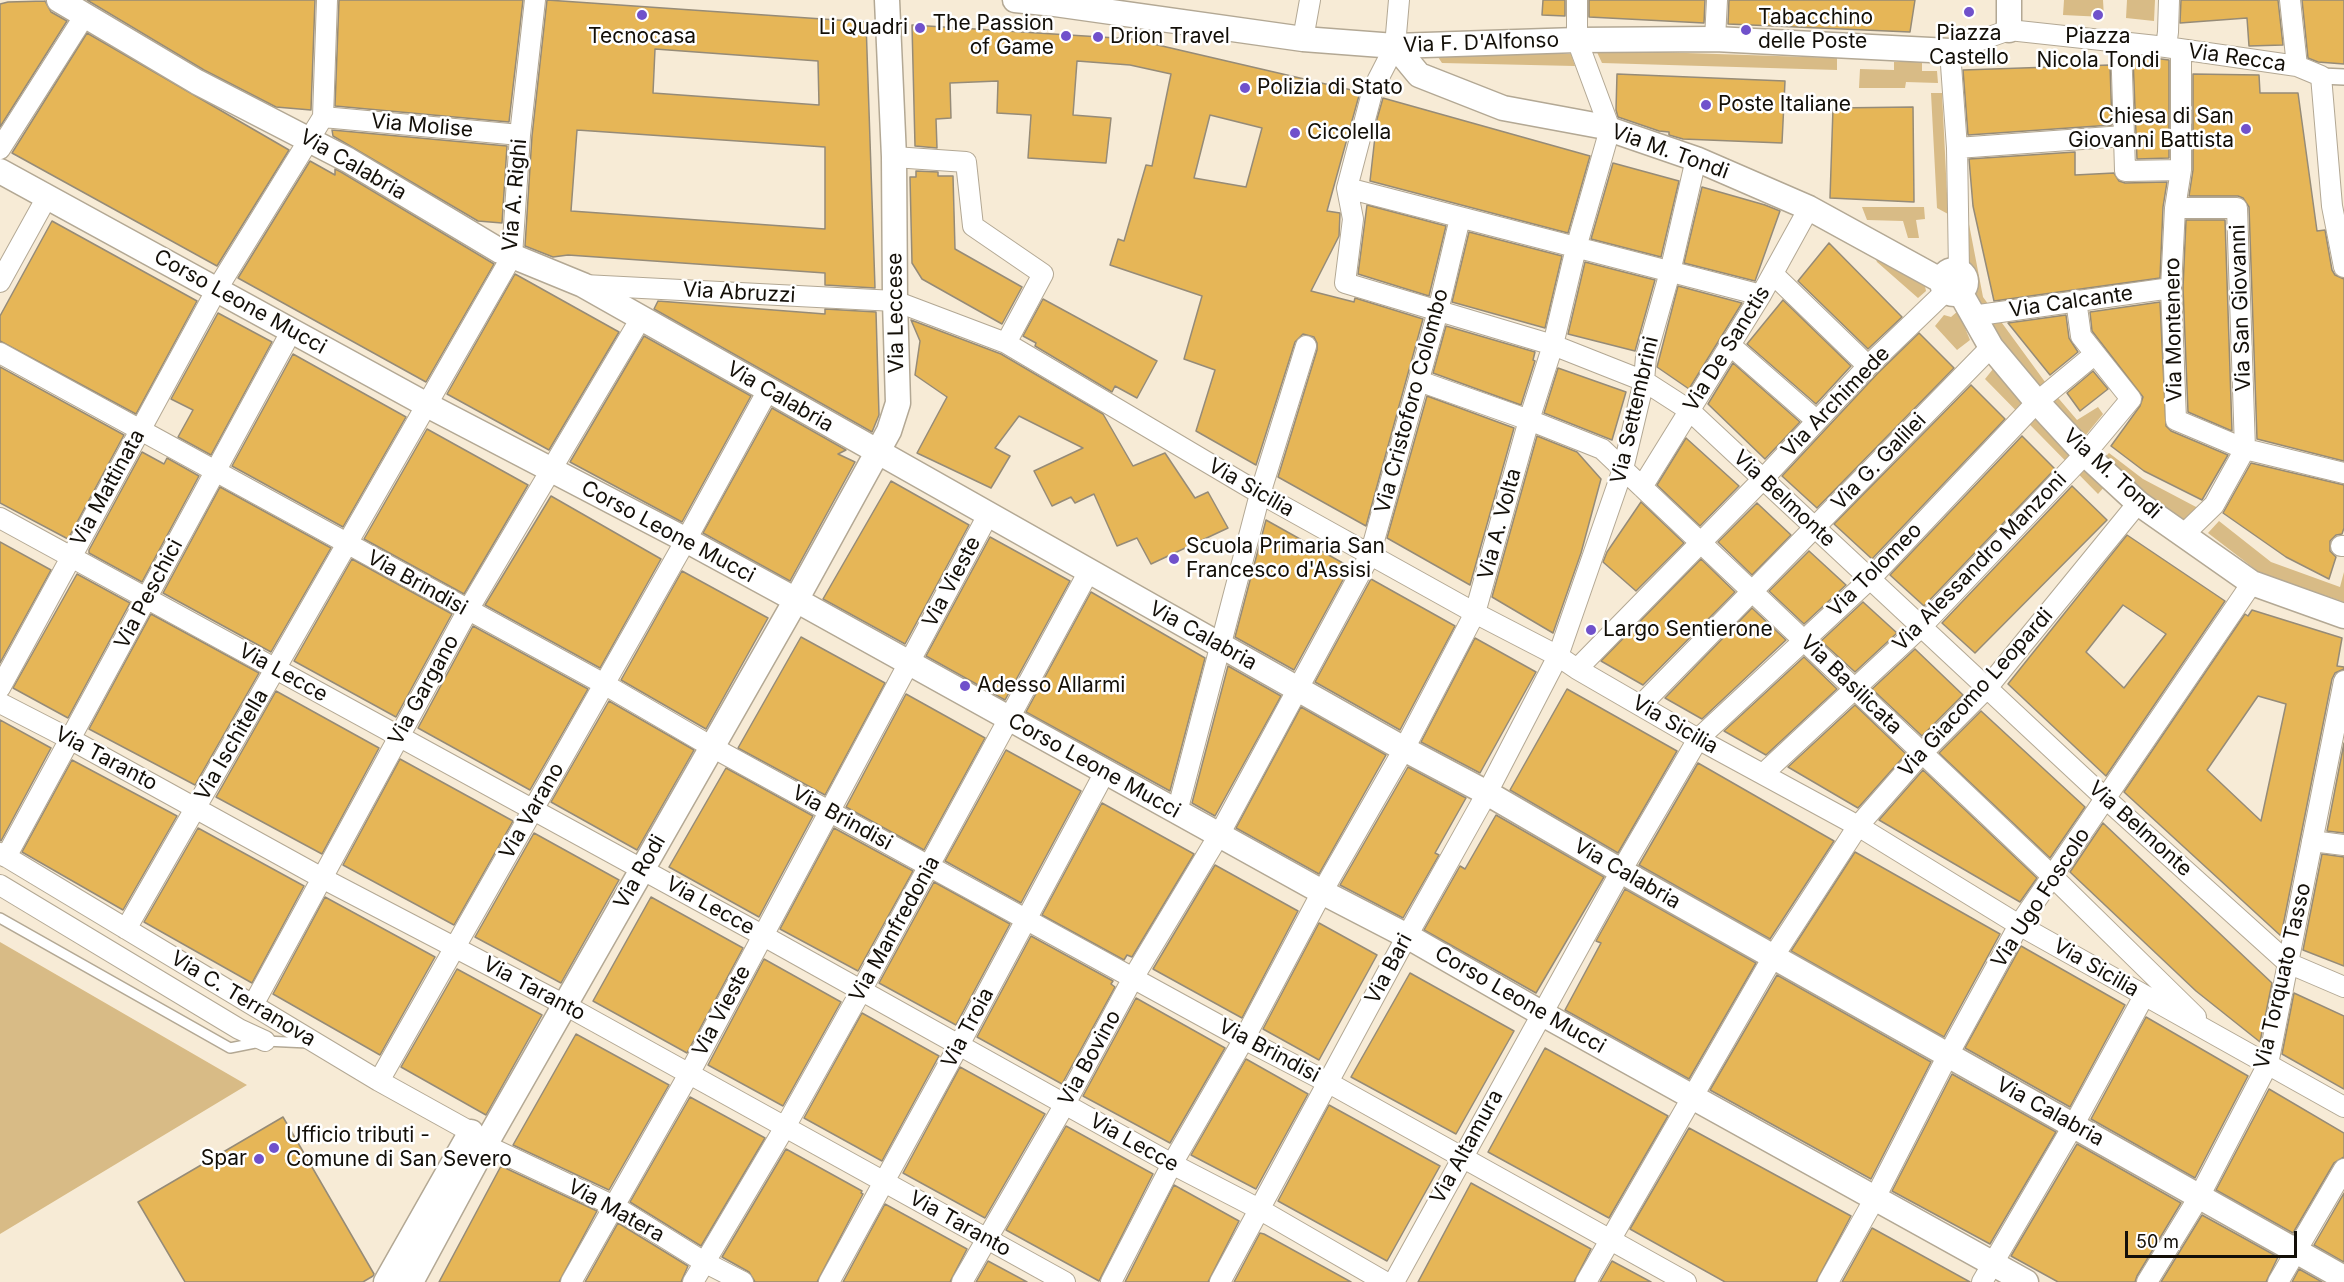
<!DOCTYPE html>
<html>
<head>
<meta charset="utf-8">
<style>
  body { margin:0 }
  #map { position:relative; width:2344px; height:1282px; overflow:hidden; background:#f7ebd6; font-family:Inter,sans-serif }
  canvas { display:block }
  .scale { position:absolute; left:2125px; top:1231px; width:172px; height:27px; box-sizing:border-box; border:3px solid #130f08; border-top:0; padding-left:8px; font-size:18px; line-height:21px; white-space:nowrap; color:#130f08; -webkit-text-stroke:4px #fff; paint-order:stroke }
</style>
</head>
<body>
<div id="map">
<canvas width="2344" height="1282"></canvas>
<div class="scale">50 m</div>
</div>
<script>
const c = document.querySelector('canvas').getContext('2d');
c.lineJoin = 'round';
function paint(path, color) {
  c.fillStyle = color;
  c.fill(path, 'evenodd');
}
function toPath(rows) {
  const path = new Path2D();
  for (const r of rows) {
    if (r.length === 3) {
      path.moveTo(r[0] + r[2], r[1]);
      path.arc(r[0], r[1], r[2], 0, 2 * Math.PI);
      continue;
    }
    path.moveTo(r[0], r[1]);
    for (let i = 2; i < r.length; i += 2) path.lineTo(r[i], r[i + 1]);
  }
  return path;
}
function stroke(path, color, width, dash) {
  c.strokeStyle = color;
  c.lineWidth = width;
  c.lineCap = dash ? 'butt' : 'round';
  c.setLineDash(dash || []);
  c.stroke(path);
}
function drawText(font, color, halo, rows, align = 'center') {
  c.font = font + ' Inter,sans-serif';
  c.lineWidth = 5;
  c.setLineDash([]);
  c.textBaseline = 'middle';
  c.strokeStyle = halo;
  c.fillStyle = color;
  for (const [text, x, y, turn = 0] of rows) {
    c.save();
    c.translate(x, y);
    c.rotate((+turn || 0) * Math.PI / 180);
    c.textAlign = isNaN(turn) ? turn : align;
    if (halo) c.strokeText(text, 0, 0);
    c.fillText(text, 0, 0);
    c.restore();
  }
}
paint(toPath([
  [2064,0,2103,0,2104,17,2063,15],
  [2127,0,2155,0,2154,21,2126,18],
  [1596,50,1837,58,1837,70,1602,63],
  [1436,54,1571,54,1575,66,1442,63],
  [1894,62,1922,62,1922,71,1937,71,1938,83,1906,82,1905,88,1859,88,1860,69,1894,70],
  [1931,93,1942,93,1948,214,1937,208],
  [1862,207,1924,207,1925,219,1916,220,1919,238,1908,238,1903,221,1867,220],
  [1968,219,1983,297,2048,386,2077,420,2098,407,2103,414,2085,436,1999,340,1974,294,1977,281,1969,261],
  [1875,257,1924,281,1926,291,1918,298,1877,262],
  [1958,311,1970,340,1957,350,1935,326,1944,315,1951,317],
  [1993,369,2105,486,2098,494,1985,379],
  [2109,453,2143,479,2198,508,2182,522,2141,493,2103,459],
  [2219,521,2271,562,2340,587,2344,572,2344,602,2260,573,2208,533],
  [0,942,247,1085,0,1234]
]), '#d8bb86');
const building = toPath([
  [87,0,315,0,311,110,276,107,204,70,87,0],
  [339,0,523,0,509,122,335,106,339,0],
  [547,0,866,22,875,288,825,285,825,273,568,255,553,257,525,246,532,136,547,0],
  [655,49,818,61,819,105,653,93,655,49],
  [577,130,825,147,825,229,571,211,577,130],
  [1543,0,1565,0,1565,16,1542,15,1543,0],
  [1589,0,1705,0,1704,23,1589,17,1589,0],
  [1729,0,1915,0,1910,32,1728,24,1729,0],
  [2181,0,2278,0,2283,45,2249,46,2247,18,2180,23,2181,0],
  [2302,0,2344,0,2344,64,2318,62,2308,58,2302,0],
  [45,1,51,12,67,21,0,127,0,4,8,2,45,1],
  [912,25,1132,39,1360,92,1327,211,1340,213,1339,236,1311,291,1354,302,1355,298,1423,319,1366,526,1278,477,1317,350,1317,343,1314,337,1303,334,1295,342,1256,465,1196,431,1215,370,1184,359,1202,296,1110,265,1118,239,1124,241,1146,165,1152,166,1171,74,1130,65,1077,61,1073,115,1111,118,1106,163,1028,158,1031,115,997,113,998,81,950,83,951,118,936,119,937,148,915,146,912,25],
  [1210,115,1262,128,1246,187,1194,178,1210,115],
  [87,33,289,150,217,266,12,153,87,33],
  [2145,57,2169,60,2169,158,2137,159,2133,58,2145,57],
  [2110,65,2112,125,1968,135,1963,70,2110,65],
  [1617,74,1785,81,1782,143,1683,139,1669,135,1669,132,1659,131,1618,117,1616,110,1617,74],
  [2193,74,2259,75,2260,93,2298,93,2317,231,2325,230,2332,270,2335,275,2344,279,2344,461,2257,439,2249,207,2243,198,2238,196,2189,196,2193,170,2193,74],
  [1383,98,1590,156,1568,233,1370,181,1377,119,1383,98],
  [1913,107,1914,202,1830,198,1833,108,1913,107],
  [332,130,507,146,502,223,478,221,333,136,332,130],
  [2075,152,2075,175,2114,173,2119,181,2125,183,2167,182,2163,207,2160,278,1994,301,1973,206,1969,159,2075,152],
  [310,161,335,175,335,169,341,172,494,264,426,382,238,278,310,161],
  [1613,163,1679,181,1661,257,1591,239,1613,163],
  [916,171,938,172,938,176,953,176,955,249,1022,287,1002,324,922,279,912,263,910,177,916,177,916,171],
  [1702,187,1765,205,1780,211,1755,281,1684,263,1702,187],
  [1367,205,1446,226,1429,296,1358,274,1367,205],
  [2186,220,2225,220,2232,431,2188,412,2183,288,2186,220],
  [52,221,197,301,136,414,0,341,0,316,52,221],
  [1469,232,1562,256,1545,328,1452,302,1469,232],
  [1829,243,1902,317,1868,349,1798,281,1829,243],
  [1585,262,1655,280,1635,351,1568,334,1585,262],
  [515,274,619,332,549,450,447,394,515,274],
  [1678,286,1742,303,1689,389,1657,367,1678,286],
  [1043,299,1157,361,1137,398,1115,386,1112,392,1035,346,1036,343,1023,336,1043,299],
  [1783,300,1851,366,1816,404,1747,344,1783,300],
  [658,301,825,314,825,309,876,312,879,415,872,432,654,309,658,301],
  [2160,302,2166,426,2171,431,2228,455,2202,500,2144,471,2111,446,2140,406,2143,397,2092,331,2090,312,2160,302],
  [218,313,272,342,211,455,178,437,193,410,171,399,218,313],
  [2066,315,2069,338,2078,352,2050,375,2008,323,2066,315],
  [911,320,1001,354,1103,414,1133,466,1165,453,1195,498,1208,492,1228,528,1151,564,1137,538,1117,546,1094,494,1075,503,1071,497,1052,506,1034,471,1083,448,1019,416,995,448,1010,456,991,488,917,453,947,397,915,375,920,341,911,320],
  [1446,326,1535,352,1533,360,1535,361,1521,405,1433,373,1446,326],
  [1919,333,1954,368,1817,508,1782,476,1877,374,1919,333],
  [644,336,751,396,682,522,570,462,644,336],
  [293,354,406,417,343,527,232,466,293,354],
  [1733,363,1800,422,1765,459,1708,404,1733,363],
  [0,367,124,435,68,539,0,503,0,367],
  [1558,368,1626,392,1612,440,1544,413,1558,368],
  [2093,371,2108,389,2080,411,2067,393,2093,371],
  [1971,385,2005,419,1872,559,1834,524,1971,385],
  [1427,396,1514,428,1470,585,1387,538,1427,396],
  [772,408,846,450,838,454,855,462,790,581,703,533,772,408],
  [427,429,528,485,464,594,364,539,427,429],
  [1537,436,1577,452,1601,479,1581,553,1553,633,1492,597,1537,436],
  [2022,436,2055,469,1924,606,1890,575,2022,436],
  [1686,438,1739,486,1700,526,1657,485,1686,438],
  [142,452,164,464,167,458,199,476,142,582,89,553,89,550,142,452],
  [2251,463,2344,485,2344,528,2342,534,2336,535,2330,541,2330,551,2336,557,2329,579,2286,557,2223,513,2251,463],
  [891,481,969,525,905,644,823,599,891,481],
  [2072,486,2107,520,1975,653,1942,623,2072,486],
  [220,487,331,548,271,652,163,593,220,487],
  [551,496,661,559,600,668,485,605,551,496],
  [1641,502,1684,543,1636,591,1603,562,1607,552,1641,502],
  [1757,503,1791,535,1752,575,1718,542,1757,503],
  [1266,520,1350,567,1294,670,1235,637,1266,520],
  [2127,535,2225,601,2106,776,2008,684,2127,535],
  [2123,605,2166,634,2124,688,2086,652,2123,605],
  [990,537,1070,581,1005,700,926,656,990,537],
  [0,542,51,570,0,663,0,542],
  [1809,551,1846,585,1804,624,1769,591,1809,551],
  [352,559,452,614,396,717,294,661,352,559],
  [1701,559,1735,592,1643,685,1601,661,1701,559],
  [682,571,768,618,706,729,621,680,682,571],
  [77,574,130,603,68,718,13,688,77,574],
  [1371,579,1455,626,1400,730,1315,682,1371,579],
  [1091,592,1205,658,1170,791,1026,712,1091,592],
  [1863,602,1897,633,1855,672,1821,641,1863,602],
  [1752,608,1786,640,1702,719,1665,698,1752,608],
  [2252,610,2342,638,2337,666,2344,667,2344,669,2335,673,2332,679,2281,936,2124,792,2245,614,2248,616,2252,610],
  [2258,696,2286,704,2261,821,2207,770,2258,696],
  [151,614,259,673,195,785,89,729,151,614],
  [473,626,588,689,530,790,418,728,473,626],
  [801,637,885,683,825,795,738,748,801,637],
  [1475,638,1536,672,1480,773,1421,742,1475,638],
  [1915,649,1963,695,1922,736,1872,689,1915,649],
  [1804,657,1837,689,1766,755,1724,731,1804,657],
  [1228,666,1281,696,1215,816,1192,803,1228,666],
  [1567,689,1677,751,1618,853,1510,790,1567,689],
  [276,691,379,748,322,854,216,797,276,691],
  [906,694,985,738,924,850,846,807,906,694],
  [609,701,694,750,637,850,551,802,609,701],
  [1855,705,1906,754,1858,808,1788,767,1855,705],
  [1301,707,1386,755,1319,874,1236,828,1301,707],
  [1981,711,2085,807,2050,858,1939,753,1981,711],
  [0,720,51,748,1,841,0,840,0,720],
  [2344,743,2344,833,2327,831,2344,743],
  [1006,750,1081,791,1021,903,945,861,1006,750],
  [400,759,513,821,454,925,343,865,400,759],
  [72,760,177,816,123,910,22,852,72,760],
  [1698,763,1834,841,1770,939,1639,865,1698,763],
  [1408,767,1466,798,1435,853,1439,855,1403,918,1340,885,1408,767],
  [726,768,813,816,759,917,669,867,726,768],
  [1923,770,2037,878,2020,902,1879,820,1923,770],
  [1102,803,1194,854,1132,957,1127,955,1124,960,1042,915,1102,803],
  [1496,815,1604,877,1536,993,1424,930,1460,866,1465,869,1496,815],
  [2103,823,2272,983,2260,1042,2196,991,2070,872,2103,823],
  [198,828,304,886,252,983,144,922,198,828],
  [834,828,913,871,858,971,780,929,834,828],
  [534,833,619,880,561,983,475,937,534,833],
  [1855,852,2000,934,1944,1037,1791,951,1855,852],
  [2322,854,2344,857,2344,966,2303,950,2322,854],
  [1215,865,1298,911,1242,1018,1153,969,1215,865],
  [934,882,1010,924,956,1025,879,983,934,882],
  [1625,889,1756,963,1689,1079,1565,1010,1601,943,1596,941,1625,889],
  [325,897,435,957,380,1055,273,994,325,897],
  [651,897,743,948,687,1053,593,1001,651,897],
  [1319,923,1377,955,1319,1060,1263,1029,1319,923],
  [1031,936,1113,981,1111,984,1115,987,1062,1084,977,1037,1031,936],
  [2021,946,2125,1005,2070,1107,1965,1048,2021,946],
  [764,959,841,1002,783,1106,708,1065,764,959],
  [457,969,542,1015,486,1115,401,1067,457,969],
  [1410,973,1514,1031,1456,1134,1351,1077,1410,973],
  [1777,975,1931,1062,1871,1179,1710,1090,1777,975],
  [2294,993,2344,1016,2344,1089,2282,1054,2294,993],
  [1136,998,1225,1048,1170,1143,1083,1096,1136,998],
  [862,1013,939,1056,882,1161,804,1118,862,1013],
  [2146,1017,2248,1076,2195,1178,2091,1119,2146,1017],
  [576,1034,669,1085,609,1190,513,1145,576,1034],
  [1545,1048,1668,1116,1609,1218,1488,1152,1545,1048],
  [1246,1059,1308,1094,1256,1189,1191,1155,1246,1059],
  [960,1067,1045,1114,985,1218,903,1173,960,1067],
  [1952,1074,2056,1132,1990,1244,1892,1191,1952,1074],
  [2269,1089,2344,1133,2344,1157,2334,1163,2293,1233,2216,1190,2269,1089],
  [690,1097,765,1138,701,1246,630,1202,690,1097],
  [1329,1105,1440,1166,1387,1261,1278,1201,1329,1105],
  [283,1117,374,1274,373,1276,363,1282,185,1282,138,1202,283,1117],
  [1066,1126,1153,1174,1099,1281,1006,1230,1066,1126],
  [1689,1128,1851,1216,1816,1282,1725,1282,1630,1229,1689,1128],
  [2077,1144,2181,1203,2137,1276,2135,1282,2058,1282,2011,1256,2077,1144],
  [786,1149,862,1191,861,1193,863,1194,817,1282,755,1282,749,1272,722,1257,786,1149],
  [501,1166,597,1211,559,1282,439,1282,501,1166],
  [1471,1183,1591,1249,1574,1282,1418,1282,1471,1183],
  [1174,1185,1239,1221,1208,1282,1125,1282,1174,1185],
  [2344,1193,2344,1262,2314,1245,2344,1193],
  [885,1204,967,1249,950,1282,843,1282,885,1204],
  [2202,1215,2278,1257,2266,1282,2161,1282,2202,1215],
  [618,1223,688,1266,681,1282,585,1282,618,1223],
  [1872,1228,1970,1282,1842,1282,1872,1228],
  [1260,1233,1264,1234,1351,1282,1234,1282,1260,1233],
  [988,1261,1027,1282,976,1282,988,1261],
  [1612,1261,1651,1282,1600,1282,1612,1261],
  [2299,1269,2322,1282,2292,1282,2299,1269]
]);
paint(building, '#e6b657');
stroke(building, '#968b77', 1.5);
const service = toPath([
  [0,918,230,1048,265,1041,308,1043]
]);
const pedestrian = toPath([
  [2321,76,2344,77]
]);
const minor = toPath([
  [1399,0,1395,46,1373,89,1347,188,1353,219,1345,283,1553,345,1644,381,1689,410,2105,798,2288,963,2344,987],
  [2290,0,2297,66],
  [1303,39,1310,0],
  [1715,39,1717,0],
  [2121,43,2124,136],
  [2166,47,2168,32,2169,0],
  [2181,50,2181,170,2175,208,2237,208,2245,449,2214,505,2183,535],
  [323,117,520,135],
  [1957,148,2124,136,2125,171,2181,170],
  [0,149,85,15],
  [894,157,966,162,973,226,1043,274,1006,343],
  [1347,188,1761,295],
  [2175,208,2171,288,2176,420,2245,449,2344,473],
  [1959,271,1957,148,1950,51,2009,30,2166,47,2297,66,2321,76,2332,206,2344,267],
  [1773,274,1868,366],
  [0,282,47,197],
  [584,285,895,301,1006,343,1254,490,1475,613,1558,656,1577,669,1698,739,1858,826,2019,925,2344,1107],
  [1972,316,2171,288],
  [1730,345,1817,421],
  [0,353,604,684,712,747,1244,1039,1329,1083,1686,1282],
  [1419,381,1529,420,1602,449,2052,876,2196,1017],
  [1642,487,1761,295,1809,208],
  [0,518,762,935,1172,1164,1259,1209,1385,1282],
  [2341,546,2344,546],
  [1577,669,1763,479,1868,366,1946,291],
  [0,688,217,289,323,117,327,0],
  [0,703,70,739,322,878,565,1005,1065,1282],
  [1641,705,1991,347],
  [1764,773,1921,627,2085,454,2131,399,2081,336,2076,300],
  [1177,812,1260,494,1306,346],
  [2312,841,2344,845],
  [0,853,379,1081,471,1132,485,1145,614,1206,704,1262,743,1282],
  [6,857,292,330],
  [0,885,239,1029,265,1041],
  [126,929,512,256,520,135,535,0],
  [253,1005,468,610,641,318],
  [379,1081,686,540,768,390],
  [571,1282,689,1074,988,515],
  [693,1282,785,1127,861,991,1089,571],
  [829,1282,959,1045,1105,772],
  [962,1282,1065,1104,1133,978,1219,835,1370,555,1438,311,1460,218],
  [1111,1282,1172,1164,1244,1039,1322,892,1404,749,1475,613,1529,420,1553,345,1576,248,1610,129,1577,40,1577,0],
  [1220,1282,1407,936,1487,793,1558,656,1623,469,1644,381,1646,357,1670,272,1696,159],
  [1394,1282,1621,871,1698,739,1870,579,2037,402,2095,354],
  [1586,1282,1773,957,1858,826,1922,753,1987,688,2138,503],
  [1828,1282,1875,1198,1948,1055,2019,925,2252,583],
  [1982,1282,2073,1126,2144,996],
  [2147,1282,2199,1197,2268,1064,2344,681],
  [2278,1282,2344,1169]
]);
const tertiary = toPath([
  [59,0,197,82,348,160,500,251,583,285,1404,749,1487,793,1621,871,2344,1278],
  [1015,0,1055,4,1303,39,1395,46,1577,40,1715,39,1950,51],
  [2009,0,2009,30],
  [1395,46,1419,75,1503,108,1600,126,1696,159,1809,208,1942,281],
  [0,171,427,405,686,540,796,600,1322,892,1407,936,1541,1013,2026,1282],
  [1954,282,12],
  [1960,292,1991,347,2037,402,2085,454,2138,503,2252,583,2344,616],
  [386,1282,471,1132],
  [411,1282,485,1145,796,600,889,431,898,403,895,301,894,157,887,0]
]);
stroke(service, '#b3a894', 12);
stroke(pedestrian, '#b3a894', 18);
stroke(minor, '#b3a894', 22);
stroke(tertiary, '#b3a894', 27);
stroke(service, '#fff', 9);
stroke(pedestrian, '#fff', 15);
stroke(minor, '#fff', 20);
stroke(tertiary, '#fff', 24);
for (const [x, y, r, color] of [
  [1969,12,6,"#7051cb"],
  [642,15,6,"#7051cb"],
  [2098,15,6,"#7051cb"],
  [920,28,6,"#7051cb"],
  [1746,30,6,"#7051cb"],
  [1066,36,6,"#7051cb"],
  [1098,37,6,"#7051cb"],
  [1245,88,6,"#7051cb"],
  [1706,105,6,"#7051cb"],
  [2246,129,6,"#7051cb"],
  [1295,133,6,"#7051cb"],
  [1174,559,6,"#7051cb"],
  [1591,630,6,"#7051cb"],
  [965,686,6,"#7051cb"],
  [274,1148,6,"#7051cb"],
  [259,1159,6,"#7051cb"]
]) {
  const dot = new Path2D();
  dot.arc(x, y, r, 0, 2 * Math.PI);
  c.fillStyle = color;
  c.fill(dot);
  stroke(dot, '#fff', 2);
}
drawText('21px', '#130f08', '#fff', [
  ["Tabacchino",1758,18],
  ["delle Poste",1758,42],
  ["The Passion",1054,24,"right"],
  ["of Game",1054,48,"right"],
  ["Li Quadri",908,28,"right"],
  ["Piazza",1969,34,"center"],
  ["Castello",1969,58,"center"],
  ["Tecnocasa",642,37,"center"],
  ["Drion Travel",1110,37],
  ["Piazza",2098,37,"center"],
  ["Nicola Tondi",2098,61,"center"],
  ["Polizia di Stato",1257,88],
  ["Poste Italiane",1718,105],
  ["Chiesa di San",2234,117,"right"],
  ["Giovanni Battista",2234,141,"right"],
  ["Cicolella",1307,133],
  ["Scuola Primaria San",1186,547],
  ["Francesco d'Assisi",1186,571],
  ["Largo Sentierone",1603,630],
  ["Adesso Allarmi",977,686],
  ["Ufficio tributi -",286,1136],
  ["Comune di San Severo",286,1160],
  ["Spar",247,1159,"right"]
], 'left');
drawText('21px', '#130f08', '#fff', [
  ["Via F. D'Alfonso",1481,43,-2],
  ["Via Recca",2237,58,8],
  ["Via Molise",422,126,5],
  ["Via M. Tondi",1670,152,20],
  ["Via Calabria",353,165,30],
  ["Via A. Righi",515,195,-85],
  ["Via Abruzzi",739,293,3],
  ["Corso Leone Mucci",240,302,29],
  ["Via Calcante",2071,302,-8],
  ["Via San Giovanni",2241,308,-92],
  ["Via Leccese",896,313,-91],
  ["Via Montenero",2174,330,-91],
  ["Via De Sanctis",1727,349,-58],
  ["Via Calabria",780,397,30],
  ["Via Cristoforo Colombo",1412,401,-75],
  ["Via Archimede",1836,402,-46],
  ["Via Settembrini",1635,410,-77],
  ["Via G. Galilei",1879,462,-46],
  ["Via M. Tondi",2112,474,42],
  ["Via Mattinata",108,488,-61],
  ["Via Sicilia",1251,488,30],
  ["Via Belmonte",1784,499,43],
  ["Via A. Volta",1500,524,-75],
  ["Corso Leone Mucci",668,532,28],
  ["Via Alessandro Manzoni",1980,562,-46],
  ["Via Tolomeo",1875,570,-45],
  ["Via Vieste",952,582,-62],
  ["Via Brindisi",417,583,29],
  ["Via Peschici",149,594,-62],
  ["Via Calabria",1203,636,29],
  ["Via Lecce",283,673,29],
  ["Via Basilicata",1851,685,44],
  ["Via Gargano",424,690,-61],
  ["Via Giacomo Leopardi",1976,693,-48],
  ["Via Sicilia",1675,725,30],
  ["Via Ischitella",232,745,-60],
  ["Via Taranto",106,759,28],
  ["Corso Leone Mucci",1094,766,29],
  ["Via Varano",532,811,-60],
  ["Via Brindisi",842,818,29],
  ["Via Belmonte",2140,829,42],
  ["Via Rodi",640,872,-60],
  ["Via Calabria",1627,874,30],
  ["Via Ugo Foscolo",2041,898,-57],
  ["Via Lecce",710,906,29],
  ["Via Manfredonia",895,929,-61],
  ["Via Sicilia",2096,968,30],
  ["Via Bari",1389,969,-62],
  ["Via Torquato Tasso",2283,976,-77],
  ["Via Taranto",534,989,28],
  ["Via C. Terranova",243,999,31],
  ["Corso Leone Mucci",1520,1000,30],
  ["Via Vieste",722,1011,-62],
  ["Via Troia",968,1028,-62],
  ["Via Brindisi",1269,1051,28],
  ["Via Bovino",1090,1058,-61],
  ["Via Calabria",2050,1112,29],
  ["Via Lecce",1134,1143,29],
  ["Via Altamura",1467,1147,-61],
  ["Via Matera",616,1211,29],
  ["Via Taranto",960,1224,29]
]);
</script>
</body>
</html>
